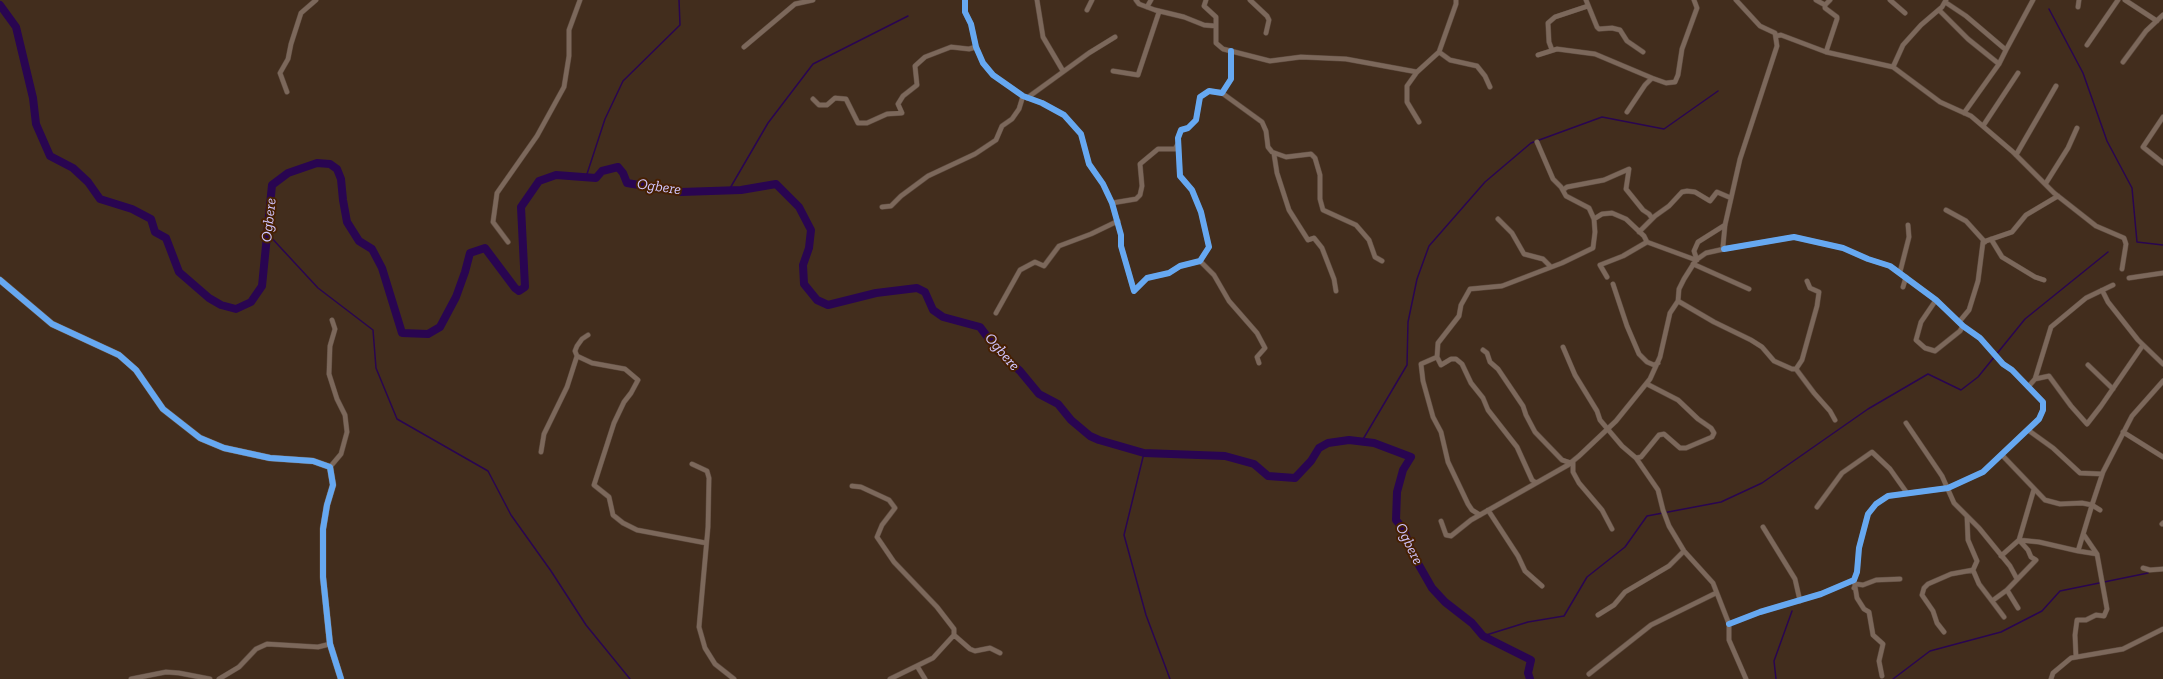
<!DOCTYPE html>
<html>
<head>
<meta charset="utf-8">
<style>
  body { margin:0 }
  canvas { display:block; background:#422d1d }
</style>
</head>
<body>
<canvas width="2163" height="679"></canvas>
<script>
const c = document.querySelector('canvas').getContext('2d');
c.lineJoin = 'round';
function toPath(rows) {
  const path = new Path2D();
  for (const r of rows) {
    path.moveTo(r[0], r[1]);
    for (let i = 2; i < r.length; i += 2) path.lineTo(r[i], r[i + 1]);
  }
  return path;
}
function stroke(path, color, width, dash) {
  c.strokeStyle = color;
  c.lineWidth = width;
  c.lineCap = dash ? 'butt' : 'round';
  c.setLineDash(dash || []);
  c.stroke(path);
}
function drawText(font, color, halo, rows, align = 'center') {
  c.font = font + ' "Zilla Slab",serif';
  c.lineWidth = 4;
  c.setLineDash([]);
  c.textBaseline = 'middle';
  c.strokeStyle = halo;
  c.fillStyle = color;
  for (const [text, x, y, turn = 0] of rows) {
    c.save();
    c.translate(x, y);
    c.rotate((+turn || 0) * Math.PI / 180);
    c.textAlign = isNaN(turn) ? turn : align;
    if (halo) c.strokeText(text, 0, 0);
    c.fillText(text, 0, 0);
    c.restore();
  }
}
stroke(toPath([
  [2049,9,2083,73,2107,141,2132,188,2137,242,2163,245],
  [586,177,605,119,623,81,680,25,679,0],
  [729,190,768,123,813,64,908,16],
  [268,234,318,288,373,330,376,368,397,419,488,471,511,515,551,571,586,625,630,679],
  [1362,441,1407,365,1408,322,1417,279,1429,246,1485,182,1531,143,1602,117,1664,129,1718,91],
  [1144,453,1124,535,1146,615,1170,679],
  [1483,636,1528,622,1564,616,1587,577,1625,547,1647,516,1721,502,1762,483,1868,409,1928,374,1961,390,1978,377,2025,319,2108,252],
  [1776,679,1774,661,1792,611],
  [1893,679,1930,651,2001,632,2042,611,2060,591,2148,573]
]), '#290551', 1.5);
stroke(toPath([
  [0,5,16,27,33,98,36,124,50,156,73,168,88,182,100,199,132,209,151,219,155,232,166,238,179,272,209,298,221,305,236,309,251,302,262,286,272,185,288,173,317,163,330,164,337,169,341,179,343,200,347,222,359,241,372,249,382,268,402,333,428,334,440,327,456,297,465,272,470,253,485,248,515,288,519,291,525,287,521,207,539,181,556,175,596,178,602,171,618,167,623,173,627,183,681,192,741,190,776,184,799,207,811,230,809,248,803,265,804,284,817,300,828,305,876,293,917,288,925,292,933,310,943,317,980,327,998,351,1020,371,1039,394,1058,404,1071,420,1090,436,1099,440,1144,453,1225,456,1254,464,1268,476,1295,478,1311,461,1319,448,1328,443,1349,440,1374,443,1411,457,1403,470,1397,492,1396,520,1404,530,1412,553,1432,588,1445,602,1472,623,1483,636,1531,660,1528,673,1530,679]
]), '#290551', 8);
const street = toPath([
  [965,0,965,12,971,24,976,47,983,63,993,75,1023,96,1042,103,1064,115,1081,134,1089,164,1103,184,1112,203,1121,235,1121,246,1134,291,1147,278,1169,273,1180,266,1200,261,1209,247,1201,212,1192,190,1180,176,1178,138,1181,130,1188,128,1196,120,1200,97,1209,91,1222,93,1231,79,1231,51],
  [1037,0,1043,37,1063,71],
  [1136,0,1139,4,1155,10,1184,17,1204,25,1215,26],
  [1206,0,1204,6,1216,17,1216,43,1223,49,1270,61,1301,57,1346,59,1417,72],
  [1250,0,1267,16,1269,20,1266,33],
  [1586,0,1597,27,1599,29,1612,28,1620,30,1627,41,1643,52],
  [1736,0,1760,26,1775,33,1777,46,1740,159,1725,225,1723,246,1724,249,1706,253,1696,260,1684,279,1679,289,1678,301,1714,322,1751,340,1762,347,1774,361,1792,369,1796,369,1814,393,1830,411,1835,420],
  [1816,0,1825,5],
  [1890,0,1905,13],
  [2125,0,2157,21],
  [1945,2,1966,16,2006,50,1999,64,1964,113],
  [1147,7,1151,0],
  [2078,7,2079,0],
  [1087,10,1092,0],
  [1939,10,1968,39,1999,64],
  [1776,36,1781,35,1826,52,1893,67,1940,102,1971,116,2013,152,2054,193,2096,226,2124,238,2126,244,2122,269],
  [2087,45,2118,0],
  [744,47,795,4,813,0],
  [1552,50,1549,42,1548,23,1555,17,1588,6],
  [2006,50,2033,0],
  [1439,52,1450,60,1477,66,1485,76,1490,87],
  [1826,52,1837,19,1837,17,1825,8,1825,5,1830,0],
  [1538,55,1557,49,1595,54,1652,78],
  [2123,62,2146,31,2163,15],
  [1893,67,1903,45,1921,25,1942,7,1946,0],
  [1113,71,1138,75,1159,12],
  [287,92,280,73,288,59,291,44,301,13,316,0],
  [1222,93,1262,122,1266,131,1268,147,1272,152,1286,157,1311,154,1315,158,1320,175,1320,199,1323,210,1356,225,1369,240,1375,257,1382,261],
  [1027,98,1089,53,1115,37],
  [813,99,819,105,827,105,835,98,846,99,858,123,867,123,887,114,902,113,898,104,903,96,917,85,915,66,925,57,951,47,969,49,976,47],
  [1627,112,1645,85,1652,78,1666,83,1675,82,1678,75,1682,49,1697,8,1694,0],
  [2163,117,2143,147,2163,163],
  [1419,122,1407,102,1407,86,1417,72,1439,52,1456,4,1456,0],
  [1983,126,2018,73],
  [1537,142,1553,179,1561,187,1566,196,1589,208,1594,219],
  [1274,154,1277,173,1289,210,1308,240,1314,238,1322,248,1334,279,1336,291],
  [2016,155,2056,86],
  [2046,183,2068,148,2077,128],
  [1563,190,1567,187,1604,180,1629,169,1626,189,1643,210,1649,214,1652,218],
  [1112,203,1136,199,1140,195,1142,186,1140,164,1158,149,1175,149,1178,144],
  [882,207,891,206,901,196,928,176,975,154,996,140,1002,126,1012,119,1019,109,1023,96],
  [1946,210,1966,221,1985,242],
  [1498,219,1512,233,1524,254,1543,259,1551,267],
  [1639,232,1655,216,1669,206,1682,192,1687,191,1695,192,1710,201,1717,192,1731,198],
  [1991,239,2002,257,2035,277,2044,280],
  [508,242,493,222,497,193,537,136,564,87,569,56,569,30,580,0],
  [1724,249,1794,237,1843,248,1868,259,1890,266,1936,300,1963,326,1980,338,2003,364,2012,370,2043,402,2043,410,2039,419,1983,472,1948,488,1888,496,1876,504,1868,514,1864,529,1859,548,1857,572,1854,580,1821,594,1760,612,1729,624],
  [1697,260,1694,251,1698,242,1725,225],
  [1200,261,1214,275,1229,301,1257,333,1265,348,1257,357,1259,363],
  [1693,264,1749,289],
  [1900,272,1909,237,1908,225],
  [1607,277,1600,265,1623,256,1647,242,1696,260],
  [2129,278,2163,273],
  [1613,284,1627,326,1639,354,1647,362,1654,365,1658,363],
  [1903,287,1906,277],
  [2102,290,2108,302,2138,340,2163,364],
  [1936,300,1921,322,1916,340,1925,348,1935,351,1960,331,1963,326],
  [996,313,1020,270,1035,262,1044,266,1059,246,1091,234,1118,221],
  [1959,322,1969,310,1978,281,1983,242,2012,232,2026,215,2058,196],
  [588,335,582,339,577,346,575,351,577,356,592,363,625,369,638,380,631,393,624,402,614,423,594,485,609,497,613,515,623,523,637,530,706,543],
  [1563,347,1575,375,1597,411,1600,420,1622,446,1636,458,1641,457,1659,435,1664,434,1680,448,1686,448,1712,437,1714,433,1711,428,1698,419,1678,400,1647,384],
  [1483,350,1487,353,1490,362,1498,369,1523,406,1526,415,1535,432,1562,460,1571,463],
  [1437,357,1441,365,1451,359,1456,359,1462,364,1471,383,1483,398,1488,410,1517,447,1532,480,1536,483],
  [2088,365,2113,389],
  [1796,369,1802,360,1817,306,1819,292,1810,288,1807,281],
  [2035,379,2049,376,2071,406,2087,424,2101,406,2143,345],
  [2028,387,2035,379,2051,327,2086,298,2113,285],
  [1906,423,1942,476,1954,503,1979,528,2010,566,2017,579],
  [2028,430,2053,448,2080,473,2102,474],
  [2123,432,2163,457],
  [541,452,544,434,567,387,577,356],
  [2002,455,2045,500,2060,504,2082,503,2092,505,2103,472,2132,416,2163,381],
  [1636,458,1658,490,1663,510,1669,526,1684,551,1713,583,1729,624,1729,640,1746,679],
  [1573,461,1573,472,1579,483,1602,510,1612,529],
  [692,464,707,471,709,478,708,527,699,627,705,648,715,664,734,679],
  [330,467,341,454,347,432,345,415,337,399,329,374,330,346,335,329,332,320],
  [852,486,861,487,889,500,895,508,882,525,877,537,894,562,937,607,954,629,954,635,933,658,890,679],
  [1817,507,1842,473,1872,452,1890,469,1907,493],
  [1488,510,1518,556,1525,571,1542,586],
  [1480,515,1472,510,1468,504,1448,462,1441,432,1433,417,1423,381,1421,364,1437,357,1438,343,1459,316,1461,305,1470,289,1502,286,1562,263,1593,248,1595,232,1594,219,1602,214,1612,213,1626,219,1644,236,1647,242],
  [1441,521,1446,535,1451,536,1471,520,1568,465,1579,456,1616,421,1650,379,1660,357,1670,313,1678,301],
  [2162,524,2163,523],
  [1763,527,1795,579,1800,601],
  [2084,535,2097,554],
  [2019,540,2039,542,2078,551],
  [2001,556,2019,540,2034,489],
  [2143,568,2150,570,2163,569],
  [1973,570,1979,584,1992,601,2007,590],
  [1854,580,1857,598,1864,609,1869,612,1873,635,1883,644,1879,661,1882,676],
  [1854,588,1856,584,1863,585,1876,580,1900,579],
  [1992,601,2004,617],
  [2018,608,2007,590,2036,560,2031,557,2028,550,2019,540],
  [1598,615,1614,605,1625,592,1669,566,1684,551],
  [1944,632,1937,623,1933,611,1922,595,1924,588,1928,584,1951,574,1973,570,1977,561,1968,540,1967,517],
  [954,635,970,649,975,651,990,648,1000,653],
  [2076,657,2075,635,2077,620,2086,620,2096,615,2104,616,2107,609,2097,554,2078,551,2092,505,2100,510],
  [917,666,925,679],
  [1589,674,1651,625,1716,593],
  [131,679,166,672,179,673,210,679],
  [219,679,239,667,256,649,267,644,318,647,330,644],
  [2051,679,2053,673,2071,658,2123,649,2163,629]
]);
const secondary = toPath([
  [0,280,52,324,119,355,136,370,163,409,200,438,224,448,270,458,313,461,330,467,333,485,327,505,323,529,323,577,330,644,341,679]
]);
stroke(street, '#5d4a3e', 5.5);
stroke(secondary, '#5d4a3e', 7);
stroke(street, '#7c685b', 4.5);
stroke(secondary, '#7c6d62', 6);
stroke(toPath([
  [965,0,965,12,971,24,976,47,983,63,993,75,1023,96,1042,103,1064,115,1081,134,1089,164,1103,184,1112,203,1121,235,1121,246,1134,291,1147,278,1169,273,1180,266,1200,261,1209,247,1201,212,1192,190,1180,176,1178,138,1181,130,1188,128,1196,120,1200,97,1209,91,1222,93,1231,79,1231,51],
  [1724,249,1794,237,1843,248,1868,259,1890,266,1936,300,1963,326,1980,338,2003,364,2012,370,2043,402,2043,410,2039,419,1983,472,1948,488,1888,496,1876,504,1868,514,1864,529,1859,548,1857,572,1854,580,1821,594,1760,612,1729,624],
  [0,280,52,324,119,355,136,370,163,409,200,438,224,448,270,458,313,461,330,467,333,485,327,505,323,529,323,577,330,644,341,679]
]), '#66a8f1', 6);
drawText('italic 15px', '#d1c6ff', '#462003', [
  ["Ogbere",659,187,8],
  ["Ogbere",269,220,-84],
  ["Ogbere",1002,352,49],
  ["Ogbere",1409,544,64]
]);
</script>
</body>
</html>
